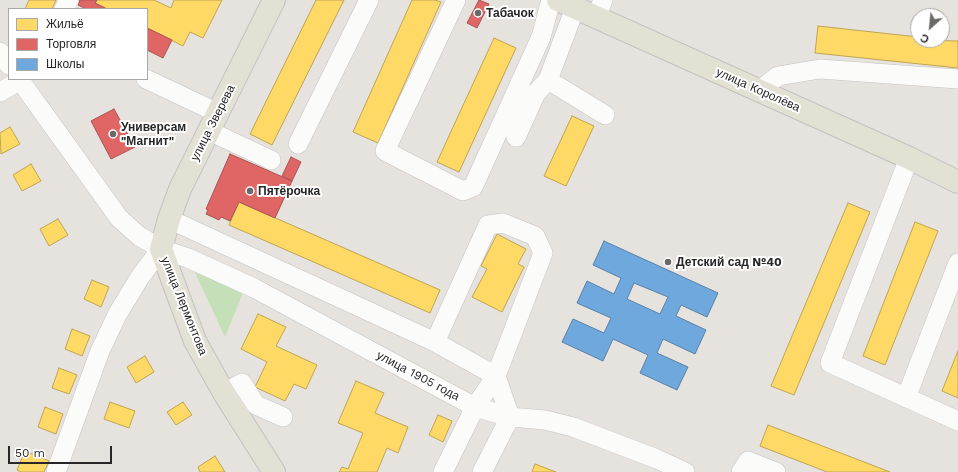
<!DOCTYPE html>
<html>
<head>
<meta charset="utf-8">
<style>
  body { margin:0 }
  #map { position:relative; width:958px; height:472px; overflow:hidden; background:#e6e3de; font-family:"Work Sans",sans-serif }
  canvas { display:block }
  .legend { position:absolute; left:8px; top:8px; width:140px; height:72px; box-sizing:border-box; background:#fff; border:1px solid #a9a9a9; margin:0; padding:5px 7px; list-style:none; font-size:12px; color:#272727 }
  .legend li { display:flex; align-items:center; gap:8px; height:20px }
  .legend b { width:20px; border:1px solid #a9a9a9 }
  .north { position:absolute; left:910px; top:8px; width:40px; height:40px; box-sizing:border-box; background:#fff; border:1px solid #a9a9a9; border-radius:50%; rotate:207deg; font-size:11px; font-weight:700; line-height:16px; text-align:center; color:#272727 }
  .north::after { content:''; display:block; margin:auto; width:14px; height:18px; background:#6a6967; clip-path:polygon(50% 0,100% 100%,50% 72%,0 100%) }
  .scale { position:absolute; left:8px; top:446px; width:104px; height:18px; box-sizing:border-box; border:2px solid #272727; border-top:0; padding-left:5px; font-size:12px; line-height:14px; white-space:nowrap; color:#272727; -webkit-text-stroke:3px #fff; paint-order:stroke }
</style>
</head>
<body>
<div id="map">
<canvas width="958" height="472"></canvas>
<ul class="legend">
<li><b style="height:11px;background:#ffd966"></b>Жильё</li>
<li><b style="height:11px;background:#e06666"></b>Торговля</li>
<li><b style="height:11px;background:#6fa8dc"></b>Школы</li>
</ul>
<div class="north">С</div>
<div class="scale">50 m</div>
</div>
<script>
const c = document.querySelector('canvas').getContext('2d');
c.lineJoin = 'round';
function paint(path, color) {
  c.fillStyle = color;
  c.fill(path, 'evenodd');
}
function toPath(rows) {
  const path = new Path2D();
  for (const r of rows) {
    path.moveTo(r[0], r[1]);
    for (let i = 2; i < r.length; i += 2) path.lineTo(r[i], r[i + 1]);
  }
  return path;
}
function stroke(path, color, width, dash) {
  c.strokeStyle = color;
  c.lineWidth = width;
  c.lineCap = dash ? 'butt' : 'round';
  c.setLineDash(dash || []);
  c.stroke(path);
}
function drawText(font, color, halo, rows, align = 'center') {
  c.font = font + ' "Work Sans",sans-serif';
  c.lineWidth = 4;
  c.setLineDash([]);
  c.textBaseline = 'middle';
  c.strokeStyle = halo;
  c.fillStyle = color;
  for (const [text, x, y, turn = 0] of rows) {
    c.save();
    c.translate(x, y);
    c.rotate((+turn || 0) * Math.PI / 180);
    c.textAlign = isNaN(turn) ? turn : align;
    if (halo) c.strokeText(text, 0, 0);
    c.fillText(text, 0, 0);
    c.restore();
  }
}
paint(toPath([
  [192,266,244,290,225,337]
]), '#c5dfb9');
const homes = toPath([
  [29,0,56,0,52,9,25,9,29,0],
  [97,0,154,0,171,8,174,0,222,0,203,38,190,32,183,46,147,28,147,9,107,9,95,3,97,0],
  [316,0,344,0,272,145,250,134,316,0],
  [412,0,435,0,441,2,378,143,353,132,412,0],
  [818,26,918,37,918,40,958,41,958,68,815,53,818,26],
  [494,38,516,48,459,172,437,162,494,38],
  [572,116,594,126,566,186,544,176,572,116],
  [10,127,20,144,1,154,0,133,10,127],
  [31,164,41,181,22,191,13,175,31,164],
  [239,202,440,290,430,313,229,225,239,202],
  [848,203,870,212,794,395,771,386,848,203],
  [58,219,68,235,49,246,40,229,58,219],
  [915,222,938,231,885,365,863,356,915,222],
  [497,234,526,249,518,264,524,267,502,312,472,297,487,269,481,266,497,234],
  [92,280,109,287,101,307,84,299,92,280],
  [258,314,286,327,276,346,317,365,306,389,294,384,285,401,255,387,267,362,241,349,258,314],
  [72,329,90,336,82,356,65,349,72,329],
  [958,351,958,398,942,391,958,351],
  [145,356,154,372,136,383,127,367,145,356],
  [59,368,77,375,69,394,52,388,59,368],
  [356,381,384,393,375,413,408,427,398,453,387,448,377,472,339,472,342,467,348,469,363,433,338,423,356,381],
  [110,402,135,411,129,428,104,419,110,402],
  [183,402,192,415,176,425,167,412,183,402],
  [45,407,63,414,56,434,38,427,45,407],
  [438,415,452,421,443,442,429,435,438,415],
  [768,425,890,472,827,472,760,446,768,425],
  [25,451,49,461,44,472,21,472,17,470,25,451],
  [215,456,225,472,200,472,198,467,215,456],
  [535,464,556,472,532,472,535,464]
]);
paint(homes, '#ffd966');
stroke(homes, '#bea453', 1);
const shops = toPath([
  [80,0,97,0,95,3,107,9,86,9,78,5,80,0],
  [479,0,489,4,477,28,467,23,479,0],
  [147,28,172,40,163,58,147,50,147,28],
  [114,109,135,147,111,159,91,121,114,109],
  [230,154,292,181,275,218,239,202,230,221,221,217,219,220,206,214,208,210,206,209,230,154],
  [291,157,301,162,292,181,282,176,291,157]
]);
paint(shops, '#e06666');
stroke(shops, '#a85353', 1);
const schools = toPath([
  [604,241,718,293,707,317,681,305,676,316,706,330,695,354,663,339,657,353,688,367,677,390,640,373,648,355,613,339,603,361,562,342,573,319,604,333,611,318,577,303,587,281,614,294,621,278,593,265,604,241],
  [634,283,668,297,660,314,627,299,634,283]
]);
paint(schools, '#6fa8dc');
stroke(schools, '#5981a6', 1);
const minor = toPath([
  [456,0,385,151,463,191,473,187,541,37,551,0],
  [64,9,69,0],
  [596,18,603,0],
  [0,52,9,65],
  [19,79,119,218,139,236,161,249,188,258,254,288,475,407,510,417,545,420,573,427,657,459,685,472],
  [146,79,218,113],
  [548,80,605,115],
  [759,91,778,76,820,69,958,79],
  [0,92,22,79],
  [209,131,271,160],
  [516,137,536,93,548,80,575,8],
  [298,144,369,0],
  [909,158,830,363,958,421],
  [169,219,435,342,496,376,510,417,482,472],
  [435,342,488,225,503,223,535,236,543,253,496,376,475,407,443,472],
  [224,393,242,383,256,405,283,417],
  [906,398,958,263],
  [56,472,100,351,117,315,140,277,161,249],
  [741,472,748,461,776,472]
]);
const major = toPath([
  [274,0,180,189,169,219,161,249,195,341,224,393,274,472],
  [558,0,909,158,958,182]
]);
stroke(minor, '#c3c2c3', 20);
stroke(major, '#c3c1c0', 24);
stroke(minor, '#fbfbfa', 19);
stroke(major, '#e3e1d4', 22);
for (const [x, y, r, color] of [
  [478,13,4,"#6a6967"],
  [113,134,4,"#6a6967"],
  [250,191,4,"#6a6967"],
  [668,262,4,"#6a6967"]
]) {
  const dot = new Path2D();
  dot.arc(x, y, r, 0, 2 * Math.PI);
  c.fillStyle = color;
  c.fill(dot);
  stroke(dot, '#fff', 1.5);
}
drawText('bold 12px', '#272727', '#fff', [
  ["Табачок",486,13],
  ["Универсам",121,127],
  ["\"Магнит\"",121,141],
  ["Пятёрочка",258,191],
  ["Детский сад №40",676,262]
], 'left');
drawText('12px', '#272727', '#fff', [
  ["улица Королёва",758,90,24],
  ["улица Зверева",213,123,-63],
  ["улица Лермонтова",184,306,68],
  ["улица 1905 года",418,376,28]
]);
</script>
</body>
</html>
